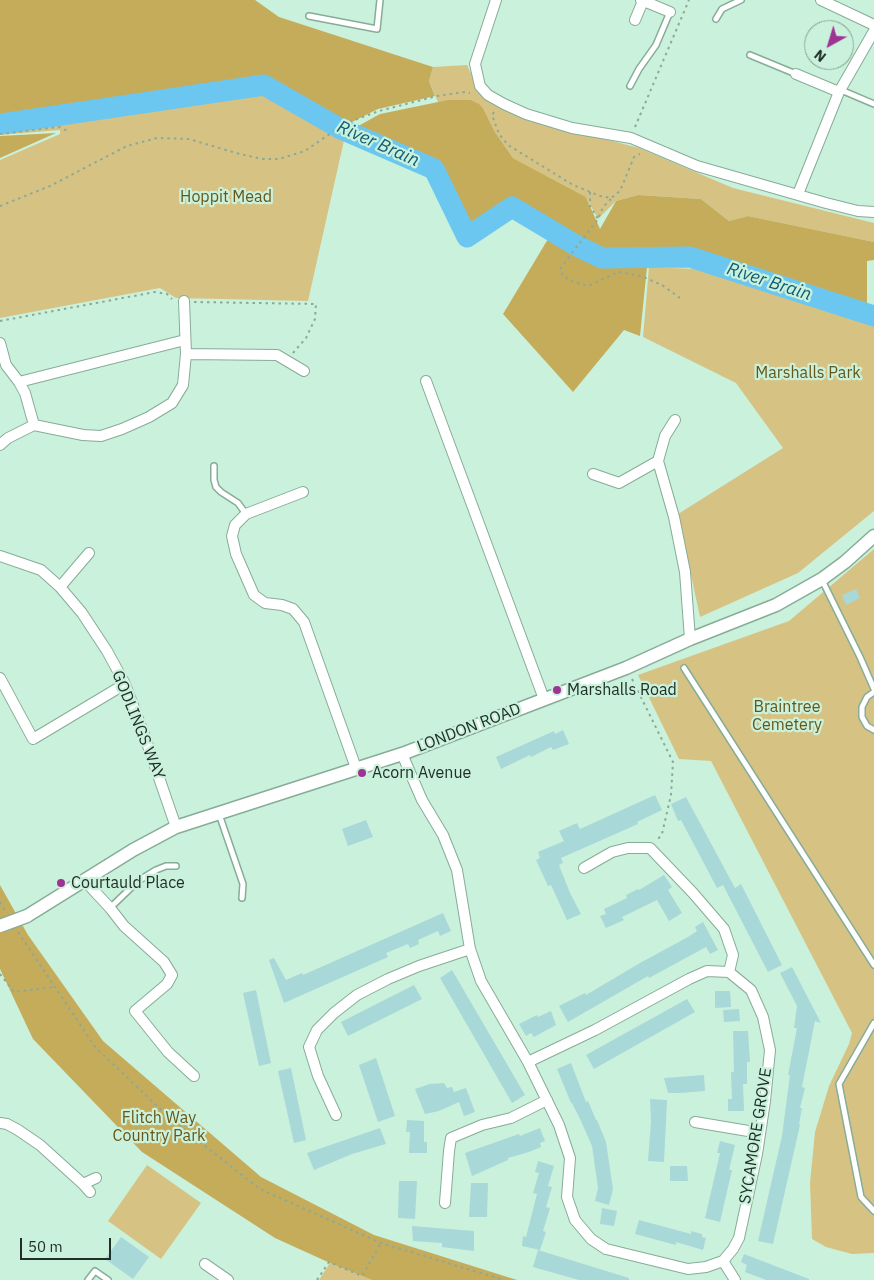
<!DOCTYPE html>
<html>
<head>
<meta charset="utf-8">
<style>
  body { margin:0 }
  #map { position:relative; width:874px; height:1280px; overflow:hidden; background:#caf1db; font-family:"IBM Plex Sans",sans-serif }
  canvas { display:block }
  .north { position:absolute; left:804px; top:20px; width:50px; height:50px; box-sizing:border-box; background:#caf1db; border:1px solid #86a393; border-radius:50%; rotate:219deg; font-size:14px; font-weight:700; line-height:20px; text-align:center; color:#202f27 }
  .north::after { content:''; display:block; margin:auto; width:18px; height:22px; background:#9e3394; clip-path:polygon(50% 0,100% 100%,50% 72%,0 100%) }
  .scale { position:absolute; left:20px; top:1238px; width:91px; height:22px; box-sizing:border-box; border:2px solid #202f27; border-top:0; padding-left:6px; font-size:15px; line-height:18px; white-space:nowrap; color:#202f27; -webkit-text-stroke:4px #caf1db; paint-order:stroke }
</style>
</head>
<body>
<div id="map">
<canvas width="874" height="1280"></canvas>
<div class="north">N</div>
<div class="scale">50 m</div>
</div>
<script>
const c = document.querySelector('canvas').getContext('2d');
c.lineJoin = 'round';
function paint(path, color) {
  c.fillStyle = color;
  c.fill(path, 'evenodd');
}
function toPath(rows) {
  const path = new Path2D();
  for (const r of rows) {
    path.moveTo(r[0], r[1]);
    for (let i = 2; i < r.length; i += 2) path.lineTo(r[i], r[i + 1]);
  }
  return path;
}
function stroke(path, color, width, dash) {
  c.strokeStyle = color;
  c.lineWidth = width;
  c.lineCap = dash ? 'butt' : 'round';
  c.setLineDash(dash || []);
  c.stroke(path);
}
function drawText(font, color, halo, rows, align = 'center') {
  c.font = font + ' "IBM Plex Sans",sans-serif';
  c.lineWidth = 4.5;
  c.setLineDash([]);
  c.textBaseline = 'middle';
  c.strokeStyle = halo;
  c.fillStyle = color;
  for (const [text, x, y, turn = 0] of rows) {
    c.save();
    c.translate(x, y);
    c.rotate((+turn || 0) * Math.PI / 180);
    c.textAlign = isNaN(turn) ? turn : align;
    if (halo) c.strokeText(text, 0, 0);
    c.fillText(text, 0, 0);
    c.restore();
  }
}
paint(toPath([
  [467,65,478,89,574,131,639,148,733,188,874,223,874,242,748,216,729,221,701,199,638,195,616,201,598,219,586,197,513,158,495,132,483,108,471,100,438,102,429,81,433,67],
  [264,85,345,136,308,301,176,298,160,288,0,318,0,160,60,134,60,130,0,135,0,131,87,120],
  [649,267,696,269,874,325,874,511,798,573,700,617,678,514,783,448,736,383,643,337],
  [874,549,874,1253,852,1254,826,1247,812,1239,810,1183,815,1132,829,1086,849,1044,852,1033,711,761,679,759,638,675,789,621],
  [147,1165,201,1203,161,1259,108,1221],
  [330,1263,372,1280,319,1280]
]), '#d6c384');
paint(toPath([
  [0,0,255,0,279,17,433,67,429,81,435,96,378,109,344,126,266,81,0,120],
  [448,100,471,100,479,104,483,108,495,132,513,158,586,197,600,229,616,201,638,195,701,199,729,221,748,216,874,242,874,260,867,261,867,305,689,252,646,252,647,267,640,336,624,330,573,392,503,314,554,229,511,205,468,232,435,165,351,130,380,114],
  [56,133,0,158,0,136],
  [0,885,28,935,103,1041,261,1177,374,1235,517,1280,372,1280,330,1263,275,1238,142,1152,33,1039,0,969]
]), '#c5ac5b');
stroke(toPath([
  [0,124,264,85,339,128,434,169,467,237,512,207,577,246,602,258,690,257,874,316]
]), '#6bc7f0', 21);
paint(toPath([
  [856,589,860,598,846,605,842,595],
  [563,730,569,744,553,750,551,747,531,757,530,755,501,769,496,757,554,731,555,734],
  [655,795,662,810,637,822,638,824,561,858,563,863,559,865,570,893,581,914,567,920,551,885,548,886,536,860,540,858,538,852,564,841,559,831,577,823,580,829],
  [686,797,735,888,741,884,782,965,768,972,723,885,717,888,681,820,678,821,671,804],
  [366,820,373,837,348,846,342,829],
  [664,875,672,887,668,890,682,913,669,921,657,900,622,917,624,920,606,928,600,916,606,914,604,909,627,898,626,895,638,889,639,890],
  [443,913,451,931,440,936,438,931,418,940,419,944,410,948,408,944,386,953,388,957,284,1003,269,960,274,958,286,980,302,973,303,975],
  [703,922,718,950,710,954,706,947,649,978,648,976,568,1022,559,1006,585,993,586,995,640,963,688,937,697,931,695,927],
  [792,967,821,1023,815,1021,802,1087,805,1088,800,1108,802,1108,799,1124,800,1125,773,1244,758,1241,782,1136,790,1075,788,1075,797,1028,794,1028,797,1006,780,973],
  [452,970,525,1095,512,1103,440,978],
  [414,985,422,999,348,1036,341,1022],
  [256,990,271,1063,259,1066,243,993],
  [715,991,730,991,731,1007,715,1008],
  [687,999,695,1012,594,1069,586,1055],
  [739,1009,740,1021,724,1022,723,1010],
  [551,1011,556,1025,534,1037,531,1033,526,1036,519,1024,537,1015,538,1017],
  [733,1031,748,1031,750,1062,747,1062,747,1084,743,1084,744,1111,728,1111,728,1099,732,1099,731,1072,734,1072],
  [376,1058,395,1116,378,1122,359,1065],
  [571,1063,586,1102,588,1101,596,1120,597,1120,606,1142,613,1189,609,1205,595,1201,598,1188,592,1146,581,1121,572,1103,571,1103,557,1069],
  [291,1068,306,1140,294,1143,278,1071],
  [704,1075,705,1091,680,1093,668,1093,664,1078],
  [444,1083,447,1088,452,1087,454,1092,466,1088,475,1112,464,1116,459,1102,439,1111,425,1114,415,1089,430,1084],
  [650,1099,667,1100,664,1162,648,1161,651,1122],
  [407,1120,424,1121,424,1142,427,1142,427,1153,409,1153,410,1132,406,1132],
  [380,1128,386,1144,352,1154,314,1170,307,1153],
  [540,1128,545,1141,540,1143,541,1147,529,1152,508,1158,508,1160,472,1176,465,1153,519,1134,520,1136],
  [720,1141,735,1145,729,1170,732,1170,720,1222,705,1218,720,1153,717,1153],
  [538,1161,554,1166,548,1186,552,1187,546,1207,550,1208,543,1231,546,1232,540,1250,522,1246,523,1236,526,1237,537,1194,533,1193,539,1173,535,1172],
  [670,1166,687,1166,688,1181,670,1181],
  [399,1181,417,1181,415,1219,398,1218],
  [471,1183,488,1183,487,1217,469,1217],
  [602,1208,617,1211,614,1226,600,1224],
  [639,1220,691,1234,691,1231,702,1234,702,1237,706,1238,703,1250,676,1242,676,1245,635,1234],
  [412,1226,474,1231,474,1251,442,1247,442,1243,413,1241],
  [121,1237,149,1257,133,1279,105,1259],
  [538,1250,629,1278,629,1280,579,1280,533,1267],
  [744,1254,809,1279,809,1280,766,1280,745,1272,747,1265,741,1262]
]), '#a8d8d8');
const service = toPath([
  [309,16,377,29,380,0],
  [716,19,722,9,741,0],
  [750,55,796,74],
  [630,86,639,69,656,45,670,12],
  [841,90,874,104],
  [214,466,214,480,216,487,221,492,238,503,246,514],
  [822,580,860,657,874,689],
  [684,668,874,965],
  [874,692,867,697,862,707,862,717,867,726,874,730],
  [219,814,243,884,242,898],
  [110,908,138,881,156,870,166,866,176,866],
  [874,1023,839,1084,861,1197,874,1211],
  [88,1280,95,1271,108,1280]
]);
const minor = toPath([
  [496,0,475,64,480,86,488,95,504,104,526,114,572,128,631,138,697,166,826,203,858,211,874,212],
  [641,0,670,12],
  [821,0,874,25],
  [635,20,643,1],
  [796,74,839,92],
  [798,194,839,92,874,31],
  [0,343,6,365,19,382,25,393,34,425],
  [186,354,277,355,304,371],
  [426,381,544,699],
  [19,382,185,340],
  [675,420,665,436,658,461,674,517,685,572,690,639],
  [0,445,8,438,34,425,83,435,101,436,122,429,149,417,172,403,183,385,186,354,184,301],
  [593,474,619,483,658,461],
  [303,492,246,514,235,525,232,536,236,554,254,595,265,603,282,605,293,609,304,622,356,768],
  [0,556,41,570,60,587,82,613,107,651,125,684,145,737,176,827],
  [60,587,89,553],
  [0,678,33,739,125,684],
  [402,754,422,800,443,835,457,870,470,949,481,981,528,1062,559,1125,570,1158,567,1197,575,1220,591,1239,606,1249,688,1269,706,1267,723,1261,733,1249,739,1238,757,1154,765,1101,770,1050,763,1017,751,990,729,972,707,971,689,979,595,1030,528,1062],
  [584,868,612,852,628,848,650,848,693,893,724,929,733,955,729,972],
  [85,881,110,908,124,926,164,962,172,975,167,984,135,1011,168,1052,194,1076],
  [336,1115,318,1076,309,1047,317,1030,334,1013,357,995,388,979,419,966,470,949],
  [695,1122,760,1133],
  [0,1123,7,1124,18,1130,40,1145,83,1184,90,1192],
  [83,1184,96,1178],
  [445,1203,449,1151,451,1138,482,1125,511,1118,547,1100],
  [723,1261,735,1280],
  [205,1264,228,1280]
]);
const tertiary = toPath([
  [27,916,133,850,176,827,402,754,626,668,690,639,776,605,822,579,845,562,874,536]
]);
stroke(service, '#87ac98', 8);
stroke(minor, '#87ac98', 12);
stroke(tertiary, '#87ac98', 15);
stroke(toPath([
  [494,112,492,115,499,134,508,145,573,185,600,196,611,198,620,191,634,157,640,154],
  [635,127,689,0],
  [0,134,59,127,70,132],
  [590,192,590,206,598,219],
  [611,199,603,207,598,219,560,269,563,276,571,281,588,286,618,272,641,276,662,285,680,298],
  [0,206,50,186,127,146,157,138,189,139,236,153,262,159,279,159,305,151,344,124,379,111,437,96,464,92,470,93],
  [194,302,316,304,315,319,306,338,293,353],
  [0,321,155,292,167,294,172,299],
  [632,679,673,762,671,795,662,834,658,839],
  [0,902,5,911],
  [18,932,96,1048,172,1120,260,1189,381,1243,504,1280],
  [0,974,14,992,56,987],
  [317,1280,329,1262,362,1276,381,1243]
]), '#8ba998', 2, [2.5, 4]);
stroke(service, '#fff', 5);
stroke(minor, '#fff', 10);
stroke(tertiary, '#fff', 12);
const tertiaryBridge = toPath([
  [0,926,27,916]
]);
stroke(tertiaryBridge, '#87ac98', 15, []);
stroke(tertiaryBridge, '#fff', 12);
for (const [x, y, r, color] of [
  [557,690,5,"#9e3394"],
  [362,773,5,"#9e3394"],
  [61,883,5,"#9e3394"]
]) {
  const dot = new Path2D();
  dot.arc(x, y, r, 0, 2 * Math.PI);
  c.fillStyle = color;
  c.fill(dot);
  stroke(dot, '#caf1db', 2);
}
drawText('16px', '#675619', '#caf1db', [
  ["Hoppit Mead",226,197],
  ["Marshalls Park",808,373],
  ["Braintree",787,707],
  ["Cemetery",787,725],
  ["Flitch Way",159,1118],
  ["Country Park",159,1136]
]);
drawText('16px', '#202f27', '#caf1db', [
  ["Marshalls Road",567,690],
  ["Acorn Avenue",372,773],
  ["Courtauld Place",71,883]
], 'left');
drawText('16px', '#202f27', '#caf1db', [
  ["GODLINGS WAY",138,725,68],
  ["LONDON ROAD",469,728,-21],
  ["SYCAMORE GROVE",756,1136,-81]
]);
drawText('italic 18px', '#115b77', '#caf1db', [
  ["River Brain",378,144,24],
  ["River Brain",769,282,18]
]);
</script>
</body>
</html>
